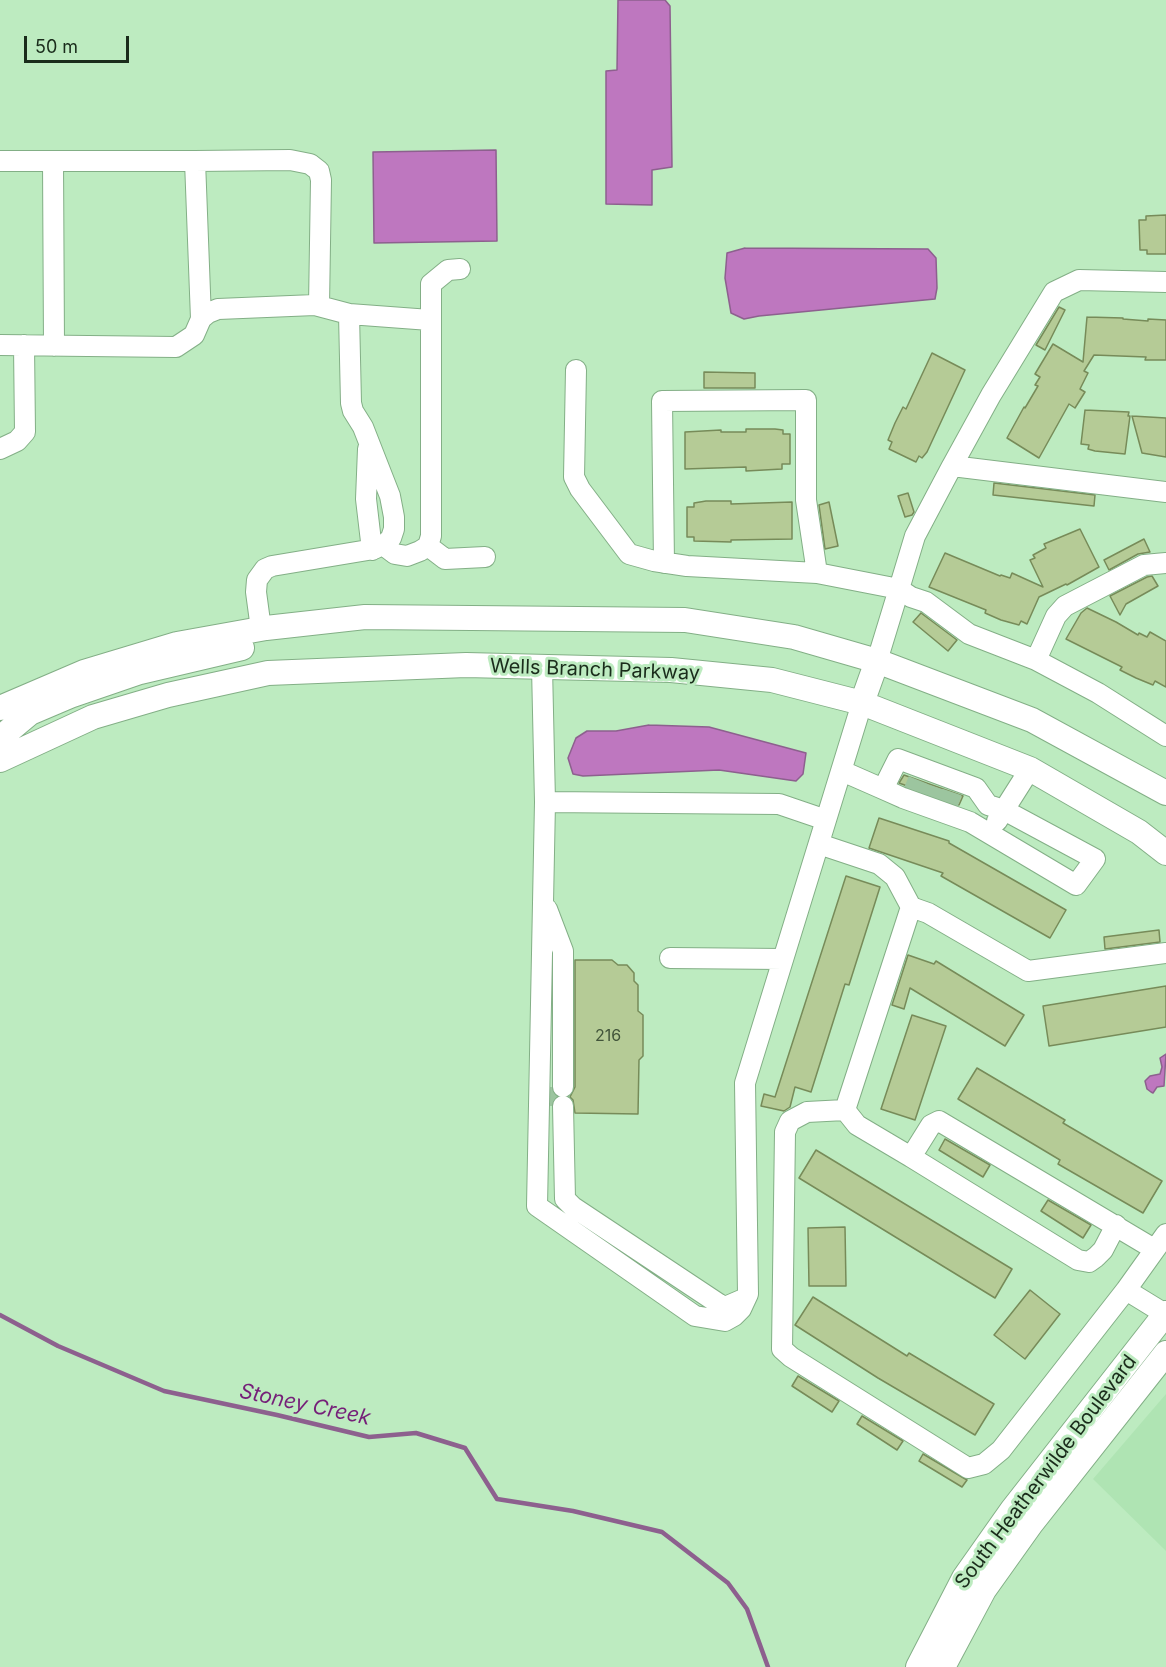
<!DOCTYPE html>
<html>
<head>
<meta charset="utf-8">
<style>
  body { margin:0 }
  #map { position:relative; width:1166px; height:1667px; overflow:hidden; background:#bdebc0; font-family:Inter,sans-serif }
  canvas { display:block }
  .scale { position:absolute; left:24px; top:36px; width:105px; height:27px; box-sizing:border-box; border:3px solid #1a2c1b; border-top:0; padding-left:8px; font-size:18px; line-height:21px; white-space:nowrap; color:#1a2c1b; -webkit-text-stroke:4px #bdebc0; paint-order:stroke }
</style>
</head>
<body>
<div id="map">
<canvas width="1166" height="1667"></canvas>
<div class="scale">50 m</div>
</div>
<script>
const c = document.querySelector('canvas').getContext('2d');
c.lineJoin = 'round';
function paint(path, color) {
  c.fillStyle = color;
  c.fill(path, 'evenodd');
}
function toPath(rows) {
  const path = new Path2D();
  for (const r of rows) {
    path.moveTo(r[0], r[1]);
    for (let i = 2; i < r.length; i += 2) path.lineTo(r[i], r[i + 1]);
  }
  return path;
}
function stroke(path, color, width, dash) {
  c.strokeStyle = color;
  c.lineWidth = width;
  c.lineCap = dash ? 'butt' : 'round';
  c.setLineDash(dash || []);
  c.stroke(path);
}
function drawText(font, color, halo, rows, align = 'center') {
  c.font = font + ' Inter,sans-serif';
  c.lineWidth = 6;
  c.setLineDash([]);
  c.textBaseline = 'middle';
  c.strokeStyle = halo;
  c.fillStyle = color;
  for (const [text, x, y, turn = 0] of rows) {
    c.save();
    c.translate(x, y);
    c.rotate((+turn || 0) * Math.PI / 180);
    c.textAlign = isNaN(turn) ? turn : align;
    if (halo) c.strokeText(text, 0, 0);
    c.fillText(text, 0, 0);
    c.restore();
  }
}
paint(toPath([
  [1166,1394,1166,1551,1093,1479]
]), '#afe4b3');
const water = toPath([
  [618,0,665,0,670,6,672,167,652,170,652,205,606,204,606,71,617,70,618,0],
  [496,150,497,241,374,243,373,152,496,150],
  [745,248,928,249,936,258,937,288,935,299,759,316,744,319,731,313,725,278,727,253,745,248],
  [649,725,709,727,806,753,803,774,796,781,719,770,583,776,573,774,568,758,576,738,587,731,616,731,649,725],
  [1166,1054,1164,1086,1157,1087,1153,1093,1151,1092,1147,1089,1145,1081,1150,1076,1160,1074,1162,1067,1160,1058,1166,1054]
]);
paint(water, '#be77bf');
stroke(water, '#8d608e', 1.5);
stroke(toPath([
  [0,1315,58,1346,164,1391,277,1415,369,1437,416,1433,465,1448,497,1499,573,1511,662,1532,728,1583,747,1609,768,1667]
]), '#8d608e', 4.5);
const building = toPath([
  [1166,215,1166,254,1147,254,1147,250,1140,250,1139,220,1146,220,1146,216,1166,215],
  [1059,307,1065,310,1045,350,1036,345,1059,307],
  [1087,317,1123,318,1123,319,1148,321,1148,319,1166,320,1166,360,1145,360,1146,357,1094,355,1084,371,1088,373,1080,389,1085,392,1075,408,1069,404,1039,458,1007,438,1024,407,1025,408,1038,386,1035,385,1040,377,1035,374,1053,344,1083,362,1087,317],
  [932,353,965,370,927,452,922,458,919,456,916,462,889,449,892,442,888,440,895,423,903,407,906,409,932,353],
  [704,372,755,373,755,388,704,388,704,372],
  [1085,410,1129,412,1128,416,1130,416,1125,454,1095,451,1088,449,1089,445,1081,444,1085,410],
  [1132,416,1166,418,1166,457,1142,453,1132,416],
  [746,429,775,429,783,430,783,434,790,434,790,464,782,464,782,469,746,471,746,467,685,469,685,432,721,430,721,432,746,432,746,429],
  [994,483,1095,495,1094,506,993,495,994,483],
  [908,493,914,512,912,515,905,517,898,496,908,493],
  [706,501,731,501,731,504,792,502,792,539,731,540,731,542,694,541,694,537,687,537,687,507,694,507,694,503,706,501],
  [829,502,838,546,825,549,819,505,829,502],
  [1080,529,1099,567,1067,585,1066,584,1039,597,1027,624,1021,621,1019,625,1001,620,985,613,986,610,929,587,945,553,1000,576,1001,575,1010,578,1012,573,1043,587,1030,560,1035,558,1033,555,1046,548,1044,544,1080,529],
  [1144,539,1150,552,1138,554,1109,570,1104,560,1144,539],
  [1152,576,1158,586,1126,604,1120,615,1110,596,1147,577,1152,576],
  [1087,608,1116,622,1138,635,1139,633,1147,637,1150,632,1166,641,1166,687,1155,681,1153,685,1136,678,1120,670,1122,667,1066,639,1081,613,1087,608],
  [921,613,957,640,948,651,913,622,921,613],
  [904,775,963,796,959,805,899,783,904,775],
  [879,818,949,841,949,843,1066,910,1050,938,941,876,943,873,869,848,879,818],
  [846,876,880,887,849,985,845,984,811,1092,795,1087,790,1107,784,1111,761,1106,764,1094,775,1097,846,876],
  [1159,930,1160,942,1105,949,1104,937,1159,930],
  [908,955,934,964,936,961,1024,1015,1005,1046,910,988,904,1009,892,1005,908,955],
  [575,960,612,960,618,965,627,965,634,973,634,981,638,985,638,1011,643,1015,643,1056,639,1060,638,1114,575,1113,573,1100,570,1097,575,1087,575,960],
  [1166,986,1166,1027,1049,1046,1043,1006,1166,986],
  [912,1015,946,1026,915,1120,881,1109,912,1015],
  [977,1068,1065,1120,1063,1123,1162,1181,1143,1213,1058,1164,1060,1160,958,1099,977,1068],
  [945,1139,990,1165,983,1177,939,1150,945,1139],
  [816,1150,1012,1269,995,1298,799,1178,816,1150],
  [1048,1200,1091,1225,1083,1238,1041,1211,1048,1200],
  [845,1227,846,1286,809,1286,808,1228,845,1227],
  [1030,1290,1060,1314,1025,1359,994,1335,1030,1290],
  [813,1297,907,1356,909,1353,994,1404,975,1435,878,1378,795,1325,813,1297],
  [798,1376,839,1401,832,1412,792,1386,798,1376],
  [862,1416,903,1441,897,1450,857,1424,862,1416],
  [923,1454,967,1480,962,1487,919,1461,923,1454]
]);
paint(building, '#b5cb96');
stroke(building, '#778b59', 1.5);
stroke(toPath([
  [912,795,918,780],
  [931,802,936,787],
  [947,807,952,792],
  [554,1106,554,1087]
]), '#9cc59f', 20, [20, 10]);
const minor = toPath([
  [0,161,195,161],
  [53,161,54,346],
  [349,314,430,320],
  [201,319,195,161,290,160,310,164,319,171,321,180,319,306],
  [0,345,176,347,194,335,201,319,208,313,218,309,315,305,349,314,351,403,353,411,363,427,390,496,394,517,394,529,391,538,386,543,374,549,272,566,265,569,257,580,256,592,261,629],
  [576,370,574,477,580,489,629,554,654,561,687,566,817,573,899,589,877,661],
  [0,449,17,441,25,432,24,345],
  [368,449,366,499,372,550],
  [952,466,991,395,1054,292,1079,280,1166,282],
  [1166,492,952,466,915,536,899,589,911,597,926,602,969,634,1036,660,1098,693,1166,736],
  [383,545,395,554,407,556,420,551,428,546,431,536,431,284,448,270,460,269],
  [428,546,445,559,485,557],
  [664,563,662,401,806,400,806,500,817,573],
  [1036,660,1056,616,1065,606,1144,565,1166,563],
  [542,667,545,802,537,1206,695,1316,725,1321,734,1316,741,1309,748,1294,745,1083,862,703],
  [842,771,883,789,903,798,970,822,1076,885,1095,859,1004,810,988,805,976,788,898,759,883,789],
  [545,802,779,804,826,820],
  [997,821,1030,769],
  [819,844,879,864,895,877,911,907,845,1110,807,1112,790,1121,785,1132,782,1349,791,1357,968,1468,984,1464,1001,1450,1126,1290,1166,1234],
  [911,907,928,913,1028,971,1166,953],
  [547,909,563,951,563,1087],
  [670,958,783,959],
  [563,1106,565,1199,573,1207,719,1304,725,1307,746,1298],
  [845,1110,857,1125,911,1157,931,1125,939,1121,1154,1249],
  [911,1157,1078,1260,1089,1262,1096,1257,1103,1250,1116,1225],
  [1126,1290,1165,1314]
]);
const major = toPath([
  [862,703,877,661],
  [0,708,84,672,177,644,266,628,365,617,685,620,794,637,877,661,1032,720,1166,793],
  [0,738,30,713,70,696,140,672,242,648],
  [0,760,93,717,168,695,268,673,466,665,671,670,772,680,862,703,1030,769,1139,832,1166,853],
  [918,1667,964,1578,1012,1510,1166,1313],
  [943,1667,984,1590,1031,1524,1166,1353]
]);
stroke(minor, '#83af86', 22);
stroke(major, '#83af86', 26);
stroke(minor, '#fff', 20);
stroke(major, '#fff', 24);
drawText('16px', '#41543a', null, [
  ["216",608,1036]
]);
drawText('20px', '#1a2c1b', '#bdebc0', [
  ["Wells Branch Parkway",595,670,2],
  ["South Heatherwilde Boulevard",1046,1472,-53]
]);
drawText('italic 21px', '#751f78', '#bdebc0', [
  ["Stoney Creek",305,1405,12]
]);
</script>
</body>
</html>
